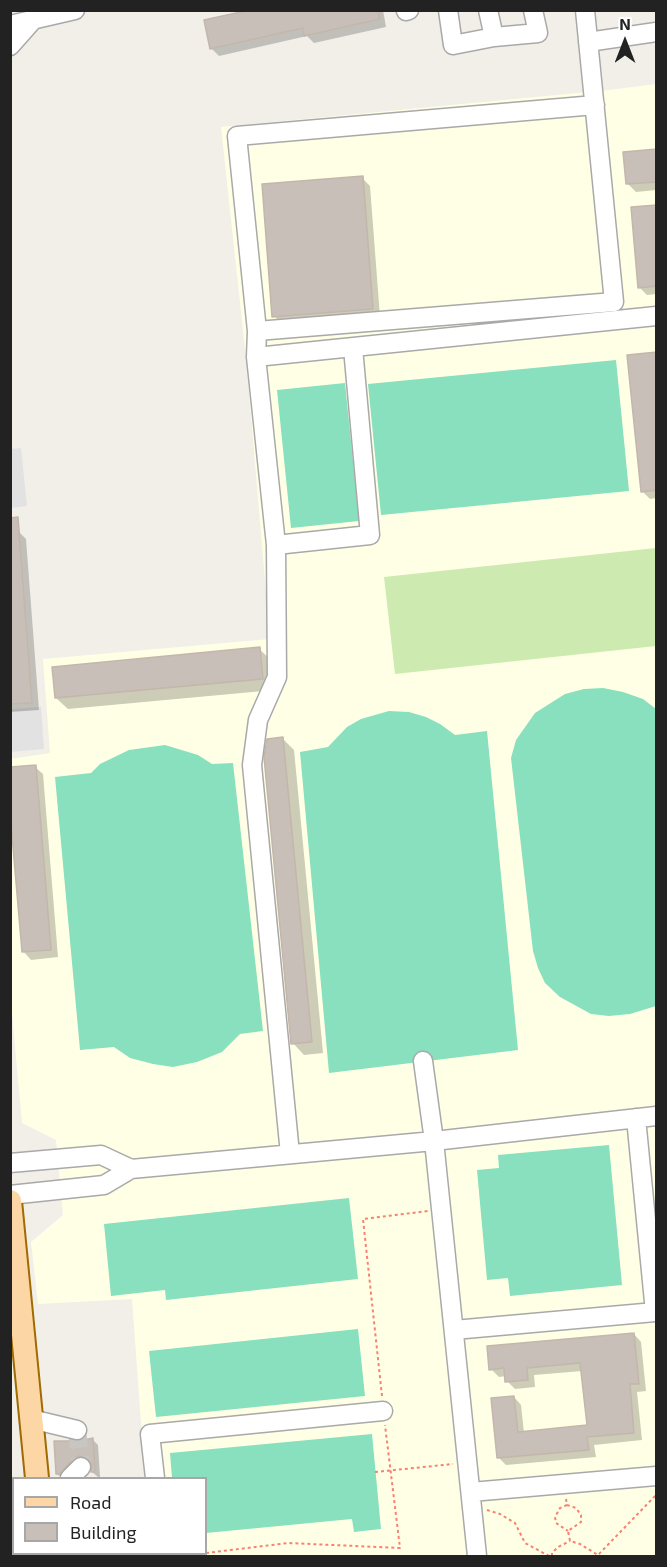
<!DOCTYPE html>
<html>
<head>
<meta charset="utf-8">
<style>
  body { margin:0 }
  #map { position:relative; width:667px; height:1567px; overflow:hidden; background:#f2efe9; font-family:"Exo 2",sans-serif }
  canvas { display:block }
  .frame { position:absolute; inset:0; border:12px solid #222; pointer-events:none }
  .legend { position:absolute; left:12px; top:1477px; width:195px; height:78px; box-sizing:border-box; background:#fff; border:2px solid #a7a7a7; margin:0; padding:8px 10px; list-style:none; font-size:18px; color:#222 }
  .legend li { display:flex; align-items:center; gap:12px; height:30px }
  .legend b { width:30px; border:2px solid #a7a7a7 }
  .north { position:absolute; left:595px; top:12px; width:60px; height:60px; -webkit-text-stroke:4px #fff; paint-order:stroke; rotate:0deg; font-size:16px; font-weight:700; line-height:24px; text-align:center; color:#222 }
  .north::after { content:''; display:block; margin:auto; width:21px; height:27px; background:#222; clip-path:polygon(50% 0,100% 100%,50% 72%,0 100%) }
</style>
</head>
<body>
<div id="map">
<canvas width="667" height="1567"></canvas>
<div class="frame"></div>
<ul class="legend">
<li><b style="height:8px;background:#fcd6a4"></b>Road</li>
<li><b style="height:16px;background:#c7bfb8"></b>Building</li>
</ul>
<div class="north">N</div>
</div>
<script>
const c = document.querySelector('canvas').getContext('2d');
c.lineJoin = 'round';
function paint(path, color) {
  c.fillStyle = color;
  c.fill(path, 'evenodd');
}
function toPath(rows) {
  const path = new Path2D();
  for (const r of rows) {
    path.moveTo(r[0], r[1]);
    for (let i = 2; i < r.length; i += 2) path.lineTo(r[i], r[i + 1]);
  }
  return path;
}
function stroke(path, color, width, dash) {
  c.strokeStyle = color;
  c.lineWidth = width;
  c.lineCap = dash ? 'butt' : 'round';
  c.setLineDash(dash || []);
  c.stroke(path);
}
paint(toPath([
  [656,84,656,1556,65,1556,64,1554,206,1554,206,1478,145,1478,132,1299,38,1304,31,1242,63,1215,56,1140,22,1123,10,991,10,759,50,753,43,659,270,639,246,358,221,127,609,90]
]), '#ffffe5');
paint(toPath([
  [656,548,656,646,395,674,384,577]
]), '#cdebb0');
paint(toPath([
  [616,360,629,491,381,515,368,384],
  [345,383,359,521,291,528,277,390],
  [603,688,623,692,643,699,656,709,656,1006,630,1014,609,1016,591,1014,560,997,545,983,538,968,533,951,511,758,516,740,535,713,565,694,584,689],
  [389,711,409,712,426,717,440,724,455,735,487,731,518,1050,329,1073,300,752,328,747,347,727,361,719],
  [165,745,198,755,212,764,233,763,263,1031,240,1034,222,1052,197,1062,173,1067,153,1064,130,1058,114,1047,80,1050,55,777,91,773,100,764,129,750],
  [609,1145,622,1285,510,1296,508,1278,487,1280,477,1170,499,1168,498,1155],
  [349,1198,358,1279,166,1300,165,1290,111,1296,104,1224],
  [358,1329,365,1396,156,1417,149,1351],
  [372,1434,381,1529,354,1532,352,1519,206,1533,206,1478,172,1478,170,1453]
]), '#88e0be');
paint(toPath([
  [21,448,27,506,11,508,11,449],
  [41,707,44,749,11,752,11,709]
]), '#e2e2e2');
paint(toPath([
  [257,10,383,10,386,27,314,43,307,36,219,56,211,48],
  [656,151,656,190,636,192,628,184],
  [362,178,370,186,380,317,282,324,274,316],
  [656,207,656,294,647,295,639,287],
  [656,353,656,498,650,499,642,491],
  [10,531,18,531,26,539,39,710,10,712],
  [259,649,271,660,274,690,68,709,56,698],
  [283,739,294,750,323,1053,304,1055,293,1043],
  [35,767,43,774,58,957,31,960,24,952],
  [634,1334,641,1342,646,1391,637,1392,642,1440,594,1445,596,1457,506,1465,498,1457,514,1397,521,1405,524,1433,588,1427,582,1371,534,1375,535,1387,515,1389,507,1381,506,1376,499,1377,491,1369],
  [93,1440,98,1445,100,1477,98,1477,92,1472,93,1463,85,1461,62,1478,57,1474,80,1442]
]), '#0003');
const building = toPath([
  [250,10,378,10,380,19,304,36,303,28,210,49,204,20,250,10],
  [657,149,657,182,626,184,623,152,657,149],
  [363,176,373,309,272,317,262,184,363,176],
  [657,205,657,286,638,288,631,207,657,205],
  [657,352,657,490,641,492,627,355,657,352],
  [18,517,32,703,10,704,10,518,18,517],
  [260,647,263,679,55,698,52,667,260,647],
  [283,737,312,1042,291,1044,264,757,267,739,283,737],
  [36,765,51,950,22,952,10,812,10,767,36,765],
  [634,1333,639,1384,630,1384,634,1433,587,1437,589,1450,497,1458,491,1398,514,1396,518,1432,587,1425,580,1363,527,1368,528,1380,505,1382,504,1368,489,1370,487,1346,634,1333],
  [93,1438,95,1472,91,1472,92,1465,88,1459,79,1456,73,1459,60,1474,56,1474,54,1441,80,1441,93,1438]
]);
paint(building, '#c7bfb8');
stroke(building, '#c4b6ab', 1.5);
stroke(toPath([
  [77,1430,81,1467]
]), '#c8c6c1', 18, [18, 9]);
const minor = toPath([
  [448,10,453,45,494,37,488,10],
  [585,10,614,302,257,331,237,136,595,105],
  [406,11,409,10],
  [10,25,75,10],
  [494,37,538,33,533,10],
  [588,42,656,32],
  [10,46,33,20],
  [257,331,256,357,276,545,370,535,353,348],
  [256,357,656,316],
  [276,545,277,677,258,720,252,765,290,1154],
  [423,1061,434,1141,477,1556],
  [10,1163,101,1155,131,1169],
  [10,1195,104,1185,131,1169,434,1141,656,1116],
  [454,1330,655,1312,636,1118],
  [31,1419,77,1430],
  [70,1478,81,1467],
  [155,1478,150,1434,383,1411],
  [471,1492,656,1476],
  [172,1554,174,1556]
]);
const major = toPath([
  [10,1201,37,1478],
  [10,1501,14,1537],
  [15,1554,15,1556],
  [45,1554,46,1556]
]);
stroke(minor, '#a9a9a9', 21);
stroke(major, '#a06b00', 26);
stroke(toPath([
  [382,1396,363,1219,428,1211],
  [375,1472,453,1464],
  [566,1499,567,1505,576,1508,581,1515,581,1522,568,1531,570,1541,580,1544,598,1555,656,1495],
  [567,1505,560,1508,555,1517,556,1523,568,1531],
  [487,1510,500,1514,515,1523,525,1543,549,1556],
  [206,1553,288,1543,400,1548,385,1425],
  [187,1556,205,1554],
  [552,1556,552,1553,558,1547,570,1541]
]), '#fa8072', 2, [3, 3]);
stroke(minor, '#fff', 18);
stroke(major, '#fcd6a4', 22);
</script>
</body>
</html>
